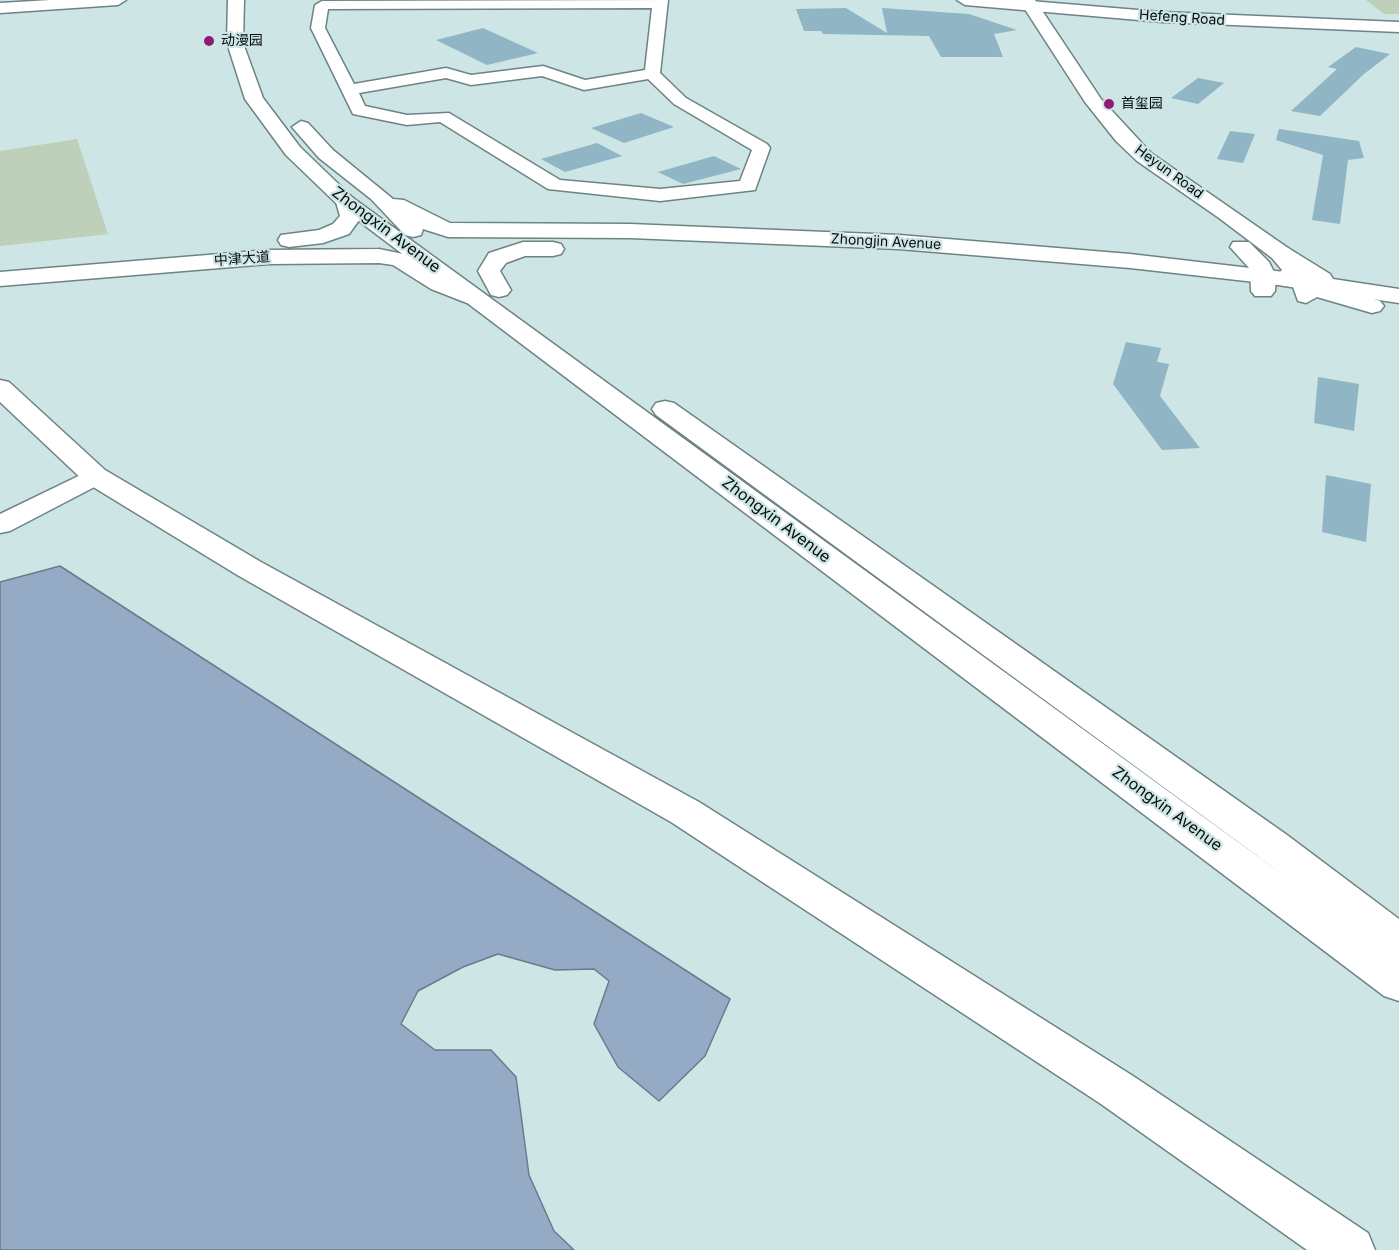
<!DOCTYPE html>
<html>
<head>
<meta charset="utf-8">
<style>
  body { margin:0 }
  canvas { display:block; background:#cee5e5 }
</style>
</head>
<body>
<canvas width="1399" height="1250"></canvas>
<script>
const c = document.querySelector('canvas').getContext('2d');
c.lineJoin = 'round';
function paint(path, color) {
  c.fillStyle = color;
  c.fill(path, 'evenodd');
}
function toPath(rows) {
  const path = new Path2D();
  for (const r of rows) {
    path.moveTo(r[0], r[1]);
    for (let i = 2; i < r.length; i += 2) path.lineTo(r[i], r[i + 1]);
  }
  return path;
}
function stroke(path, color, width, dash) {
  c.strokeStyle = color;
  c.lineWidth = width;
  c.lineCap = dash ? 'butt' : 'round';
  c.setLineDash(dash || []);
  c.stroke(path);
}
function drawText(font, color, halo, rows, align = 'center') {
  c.font = font + ' Inter,"Noto Sans SC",sans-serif';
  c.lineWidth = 4.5;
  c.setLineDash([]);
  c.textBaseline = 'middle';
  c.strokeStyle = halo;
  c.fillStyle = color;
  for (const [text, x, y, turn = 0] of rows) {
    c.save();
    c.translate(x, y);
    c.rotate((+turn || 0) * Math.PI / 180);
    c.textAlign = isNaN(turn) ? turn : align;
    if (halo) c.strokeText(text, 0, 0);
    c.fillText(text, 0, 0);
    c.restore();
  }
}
paint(toPath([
  [1366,0,1399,0,1399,14,1384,14],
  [77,139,108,234,0,246,0,151]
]), '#becfba');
const water = toPath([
  [60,566,730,999,705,1056,659,1101,618,1067,594,1024,609,981,594,969,555,970,498,954,463,967,418,991,401,1024,435,1050,491,1050,516,1077,529,1175,554,1231,574,1250,0,1250,0,582,60,566]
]);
paint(water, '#95aac5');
stroke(water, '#6a7b8e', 1.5);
paint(toPath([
  [846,8,887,33,882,8,969,14,1017,30,994,34,1003,57,941,57,929,36,823,34,821,31,804,31,796,9],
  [483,28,538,53,487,65,436,40],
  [1356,47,1390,54,1364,74,1320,116,1291,111,1337,69,1328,67],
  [1198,78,1224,83,1198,104,1171,98],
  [641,113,674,127,624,143,591,128],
  [1279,129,1359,141,1364,158,1348,160,1340,224,1312,220,1323,155,1276,140],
  [1230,131,1255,134,1243,163,1217,159],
  [597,143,622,156,565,172,541,159],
  [714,156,741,169,683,184,658,172],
  [1126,342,1161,348,1157,362,1169,364,1160,396,1200,448,1162,450,1113,384],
  [1318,377,1359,384,1354,431,1314,423],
  [1326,475,1371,484,1366,542,1322,532]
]), '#90b5c4');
const minor = toPath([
  [668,0,660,73,686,98,767,144,770,148,755,190,660,201,548,189,440,122,407,125,353,114,311,28,315,5,322,1,668,0],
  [652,8,645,70,585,80,543,66,471,75,446,68,354,84,325,28,328,9,652,8],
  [542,76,584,90,648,79,674,104,752,150,740,181,660,189,560,180,449,113,407,115,365,106,359,93,446,78,471,85,542,76],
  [95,468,104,470,108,476,104,482,10,531,0,533,0,514,95,468]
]);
const tertiary = toPath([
  [50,0,126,0,118,5,0,13,0,3,50,0],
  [957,0,1018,0,1162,12,1399,22,1399,32,1162,22,965,5,957,0],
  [346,196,353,198,362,216,349,234,323,243,289,247,281,245,278,240,281,235,319,230,333,224,340,216,336,202,339,198,346,196],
  [379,249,408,255,447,279,483,293,487,298,483,303,467,303,431,289,393,265,379,263,269,264,0,286,0,272,269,250,379,249],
  [0,380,9,382,105,470,261,562,699,802,1133,1076,1368,1233,1375,1250,1307,1250,1101,1104,671,822,239,576,85,482,0,402,0,380]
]);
const secondary = toPath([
  [1019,0,1035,0,1101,99,1151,153,1288,248,1313,279,1380,301,1384,306,1380,311,1372,313,1317,297,1306,303,1298,301,1293,287,1279,281,1276,276,1275,291,1271,296,1255,296,1251,291,1250,269,1230,247,1233,242,1249,242,1269,262,1276,276,1282,270,1272,258,1219,218,1137,161,1116,141,1085,102,1019,0]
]);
const primary = toPath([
  [228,0,244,0,243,43,263,98,300,147,353,198,1293,882,656,415,652,409,656,403,665,401,674,403,1287,835,1399,919,1399,1001,1384,996,339,206,286,155,245,99,227,43,228,0],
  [301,121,308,123,333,150,393,199,404,200,450,223,630,224,899,235,1130,254,1293,273,1269,253,1272,248,1280,246,1288,248,1330,274,1333,279,1399,289,1399,303,1264,283,1130,268,899,249,630,238,448,237,423,229,421,235,413,237,405,235,371,199,319,158,292,127,301,121],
  [523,242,553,242,561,244,564,249,561,254,553,256,525,256,506,263,500,271,511,290,507,295,499,297,491,295,478,271,489,253,523,242]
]);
stroke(minor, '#6e8383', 3);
stroke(tertiary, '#6e8383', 3);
stroke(secondary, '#6e8383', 3);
stroke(primary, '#6e8383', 3);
paint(minor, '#fff');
paint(tertiary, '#fff');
paint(secondary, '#fff');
paint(primary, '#fff');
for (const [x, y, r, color] of [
  [209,41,6,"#911a79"],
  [1109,104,6,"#911a79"]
]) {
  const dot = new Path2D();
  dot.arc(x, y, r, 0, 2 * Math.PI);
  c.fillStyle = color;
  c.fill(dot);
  stroke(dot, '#cee5e5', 2);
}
drawText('14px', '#060d0d', '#cee5e5', [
  ["Hefeng Road",1182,18,4],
  ["Heyun Road",1169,172,36],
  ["Zhongjin Avenue",886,242,3],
  ["中津大道",242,259,-4]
]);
drawText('14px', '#060d0d', '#cee5e5', [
  ["动漫园",221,41],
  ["首玺园",1121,104]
], 'left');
drawText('16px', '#060d0d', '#cee5e5', [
  ["Zhongxin Avenue",386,230,37],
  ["Zhongxin Avenue",776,520,37],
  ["Zhongxin Avenue",1167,809,36]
]);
</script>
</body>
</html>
